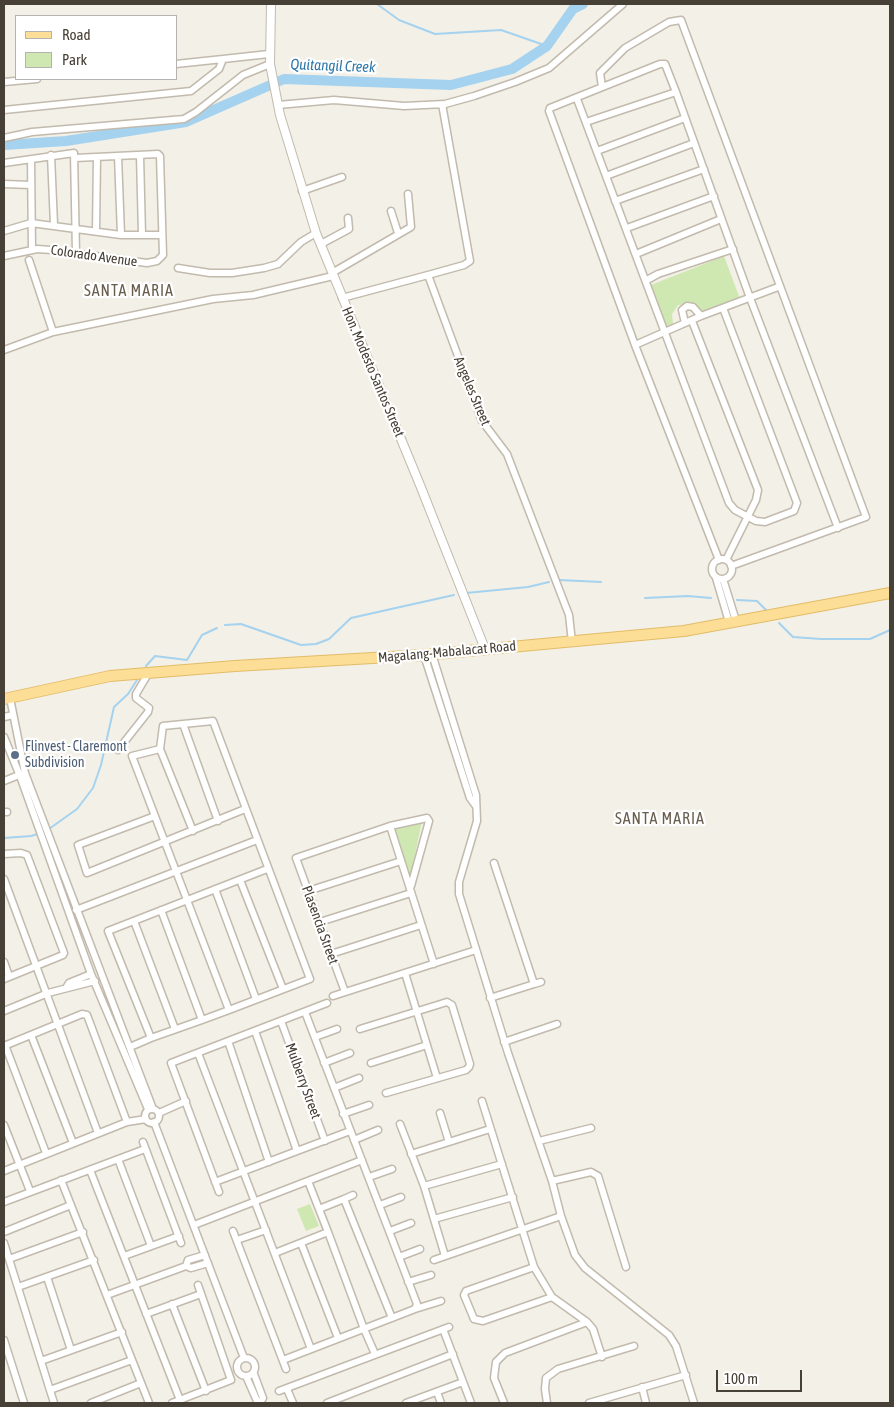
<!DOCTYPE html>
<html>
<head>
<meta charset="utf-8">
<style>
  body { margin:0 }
  #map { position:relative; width:894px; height:1407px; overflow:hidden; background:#f3f0e7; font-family:"Asap Condensed",sans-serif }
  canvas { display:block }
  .frame { position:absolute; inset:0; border:5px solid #474036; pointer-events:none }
  .legend { position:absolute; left:15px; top:15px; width:162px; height:65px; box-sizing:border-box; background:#fff; border:1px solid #b5b3af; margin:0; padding:6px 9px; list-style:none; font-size:15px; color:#474036 }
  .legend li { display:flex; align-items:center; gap:10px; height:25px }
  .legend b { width:25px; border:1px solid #b5b3af }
  .scale { position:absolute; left:716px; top:1370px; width:86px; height:22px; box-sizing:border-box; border:2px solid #474036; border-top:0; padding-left:6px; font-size:15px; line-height:18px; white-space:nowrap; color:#474036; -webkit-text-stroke:4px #fff; paint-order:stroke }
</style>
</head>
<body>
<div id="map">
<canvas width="894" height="1407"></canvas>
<div class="frame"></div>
<ul class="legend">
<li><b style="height:6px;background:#fdde97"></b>Road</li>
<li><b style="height:14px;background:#cfe7b1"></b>Park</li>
</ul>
<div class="scale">100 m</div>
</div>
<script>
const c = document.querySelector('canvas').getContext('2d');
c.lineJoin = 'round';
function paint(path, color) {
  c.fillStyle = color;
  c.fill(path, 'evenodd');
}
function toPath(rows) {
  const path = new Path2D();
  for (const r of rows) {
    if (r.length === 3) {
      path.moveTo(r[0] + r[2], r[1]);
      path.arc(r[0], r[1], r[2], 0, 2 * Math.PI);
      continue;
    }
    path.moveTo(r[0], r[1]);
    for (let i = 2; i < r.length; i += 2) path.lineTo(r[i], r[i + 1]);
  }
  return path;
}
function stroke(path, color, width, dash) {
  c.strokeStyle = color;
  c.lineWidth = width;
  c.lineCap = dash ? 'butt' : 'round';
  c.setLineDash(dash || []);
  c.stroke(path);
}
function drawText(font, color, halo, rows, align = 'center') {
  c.font = font + ' "Asap Condensed",sans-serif';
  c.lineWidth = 4.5;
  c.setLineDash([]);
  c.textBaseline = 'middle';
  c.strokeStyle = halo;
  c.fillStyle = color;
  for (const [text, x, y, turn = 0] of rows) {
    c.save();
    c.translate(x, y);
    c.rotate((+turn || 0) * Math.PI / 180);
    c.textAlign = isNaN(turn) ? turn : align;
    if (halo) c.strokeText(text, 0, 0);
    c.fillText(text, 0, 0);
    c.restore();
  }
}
paint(toPath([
  [724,256,740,299,699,314,688,305,678,305,672,314,673,324,661,329,649,288,651,285],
  [422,821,410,878,393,828],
  [310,1204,319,1226,306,1231,297,1209]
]), '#cfe7b1');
stroke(toPath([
  [377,4,399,20,435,34,501,30,547,46],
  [559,580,601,582],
  [466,593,528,587,549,582],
  [645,598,688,596,711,598],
  [737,600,757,601,767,611],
  [779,623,793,637,821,639,870,639,890,630],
  [225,625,241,624,301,645,316,644,329,639,351,618,454,595],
  [146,666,155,656,187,660,202,635,217,628],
  [49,829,77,809,93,788,101,765,114,707,128,694,137,680],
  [4,838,31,836,38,834]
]), '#a4d2ef', 2);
stroke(toPath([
  [4,145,66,141,186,122,284,79,451,85,512,69,547,46,573,9,583,4]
]), '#a4d2ef', 10);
const minor = toPath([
  [176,64,223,59],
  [4,82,37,79],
  [602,87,600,73,625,48,669,22,681,20,866,517,731,566],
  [577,99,729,503,735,510,756,521,765,522,794,511,797,503,723,308],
  [278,105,334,100,404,106,445,104,474,96,515,82,549,68,623,4],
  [4,110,191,91,219,69,223,59,269,54],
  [586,122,676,92],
  [4,138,32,132,184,119,196,112,243,75,270,64],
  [597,151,685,118],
  [51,155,54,225],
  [140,155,142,235],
  [118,156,121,235],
  [31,160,32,250],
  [4,163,74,153,76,253],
  [606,176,694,143],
  [4,184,31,185],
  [302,191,342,177],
  [615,201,704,169],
  [391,211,398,233],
  [627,228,714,196],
  [4,231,31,223,121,235,162,235],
  [96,231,97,158],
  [321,244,349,229,348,218],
  [636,254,721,219],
  [4,256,37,249,51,250,147,263,157,261,163,255,160,156,158,154,75,158],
  [29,260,53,332],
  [178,268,210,273,232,273,264,268,278,264,301,242,316,233],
  [332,273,411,227,408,194],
  [428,275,482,421,507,454,569,615,572,642],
  [647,280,658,274,733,249],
  [342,298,428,275,464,265,470,261,442,104],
  [692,321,758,490,756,500,726,560],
  [685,323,682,310,687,306,693,307,701,316],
  [635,345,701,316,778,287],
  [4,350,53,332,213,299,253,295,333,276],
  [722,569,10],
  [719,560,635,345,549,111,550,108,660,64,665,64,676,92,750,298,838,528],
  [716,578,729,622],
  [723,579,736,621],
  [432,654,476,795,477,821,459,882,459,894,508,1053,552,1181,561,1216,575,1255,585,1268,669,1335,676,1346,694,1403],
  [424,655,470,798,475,805],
  [10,698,25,773,153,1109],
  [4,717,13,715],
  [183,724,218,821],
  [4,737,20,776,91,974,148,1109],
  [160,749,193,831],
  [118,750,148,712,149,708,136,698,136,694,148,674],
  [4,781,24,773],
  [4,812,7,812],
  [155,816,78,845,87,873,245,809],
  [390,826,434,964],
  [4,854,21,853,27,855,64,953,63,955,4,979],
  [4,879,98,1133],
  [240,880,283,989],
  [215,889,256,999],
  [308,891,401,861],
  [76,910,257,840],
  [161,910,202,1020],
  [134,921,175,1029],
  [320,922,411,893],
  [331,954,421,925],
  [4,962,9,976],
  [405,973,437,1078],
  [534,984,541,982],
  [66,988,69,983,91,974],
  [345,992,296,858,390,826,427,818,429,821,411,886],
  [333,996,476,950],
  [490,998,534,984,494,863],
  [4,1011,48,993,95,981],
  [281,1021,325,1141],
  [360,1029,447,1002,452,1005,470,1064,469,1067,466,1070,386,1093],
  [255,1031,297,1151],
  [31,1035,73,1143],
  [315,1037,337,1029],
  [151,1038,108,931,267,869],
  [228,1041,269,1162],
  [504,1042,557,1024],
  [5,1045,46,1153],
  [4,1046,82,1014,87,1015,127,1122],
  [130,1047,151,1038,202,1020,229,1010,310,979,213,721,163,726,160,749,132,756,229,1010],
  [198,1053,311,1349],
  [324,1063,350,1053],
  [371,1063,427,1045],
  [334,1088,359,1078],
  [482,1101,534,1267,466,1291,464,1295,474,1319,483,1321,552,1297,587,1322,505,1353,496,1362,494,1378,504,1403],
  [152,1116,7],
  [159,1113,186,1101],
  [440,1113,449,1142],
  [343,1114,369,1105],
  [154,1122,244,1358],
  [400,1124,424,1186,445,1256],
  [4,1125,30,1191],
  [354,1140,378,1130],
  [539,1141,591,1128],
  [143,1142,181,1243],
  [411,1154,490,1129],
  [118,1159,151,1246],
  [90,1170,180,1400],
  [4,1171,127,1122,146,1119],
  [369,1177,392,1169],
  [61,1180,149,1403],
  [552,1181,591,1172,598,1176,626,1267],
  [215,1182,350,1131],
  [424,1186,502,1164],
  [219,1192,171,1063,327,1003],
  [344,1199,353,1195],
  [4,1202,145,1149],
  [380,1205,401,1197],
  [319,1209,344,1199,392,1318],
  [434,1219,513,1197],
  [194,1225,362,1160],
  [233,1231,286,1369],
  [390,1231,411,1223],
  [4,1232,71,1205],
  [328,1232,364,1329,375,1354],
  [237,1240,266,1230],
  [4,1243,54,1403],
  [301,1243,338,1338],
  [275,1253,328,1232,308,1181],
  [124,1256,179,1236],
  [399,1257,420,1249],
  [9,1259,83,1232],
  [434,1260,561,1216],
  [186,1266,188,1260,205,1255],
  [534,1267,552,1297],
  [47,1277,71,1350],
  [408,1282,431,1275],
  [18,1287,94,1260],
  [107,1295,186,1266,191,1268,208,1263],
  [172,1304,206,1391],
  [415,1309,441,1301],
  [146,1314,201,1294],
  [587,1322,593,1329,602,1357],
  [443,1329,471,1403],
  [4,1340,24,1403],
  [246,1367,9],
  [283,1360,415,1309,417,1304,305,1012],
  [41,1361,122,1332],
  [254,1374,263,1398,260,1403],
  [246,1376,257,1401,261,1403],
  [642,1387,646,1403],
  [287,1389,293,1403],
  [50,1390,132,1360],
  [279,1391,449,1327],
  [437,1392,441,1403],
  [91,1403,141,1383],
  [172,1403,231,1380,198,1285],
  [327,1403,453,1354],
  [406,1403,463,1382],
  [547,1403,545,1389,546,1378,558,1369,634,1346],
  [589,1403,686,1375]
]);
const tertiary = toPath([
  [271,4,270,64,280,115,316,233,420,485,485,649]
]);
const primary = toPath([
  [4,699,110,676,235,666,424,655,684,631,890,593]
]);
stroke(minor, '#c2baad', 9);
stroke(tertiary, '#c2baad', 10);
stroke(primary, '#e2bc67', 12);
stroke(minor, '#fff', 6);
stroke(tertiary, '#fff', 8);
stroke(primary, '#fdde97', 10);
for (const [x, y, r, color] of [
  [15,755,5,"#5c6f8a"]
]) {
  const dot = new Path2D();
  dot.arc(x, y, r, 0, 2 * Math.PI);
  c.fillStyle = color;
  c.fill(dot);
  stroke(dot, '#fff', 2);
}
drawText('14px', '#474036', '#fff', [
  ["Colorado Avenue",94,256,8],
  ["Hon. Modesto Santos Street",373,372,67],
  ["Angeles Street",472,391,67],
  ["Magalang-Mabalacat Road",447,652,-5],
  ["Plasencia Street",320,925,70],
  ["Mulberry Street",303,1081,70]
]);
drawText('14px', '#4e5e75', '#fff', [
  ["Flinvest - Claremont",25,747],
  ["Subdivision",25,763]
], 'left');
drawText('italic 15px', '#2e78a9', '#fff', [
  ["Quitangil Creek",333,66,2]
]);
c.letterSpacing = '1px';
drawText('16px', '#695e4e', '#fff', [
  ["SANTA MARIA",129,291],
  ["SANTA MARIA",660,819]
]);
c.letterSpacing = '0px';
</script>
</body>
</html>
